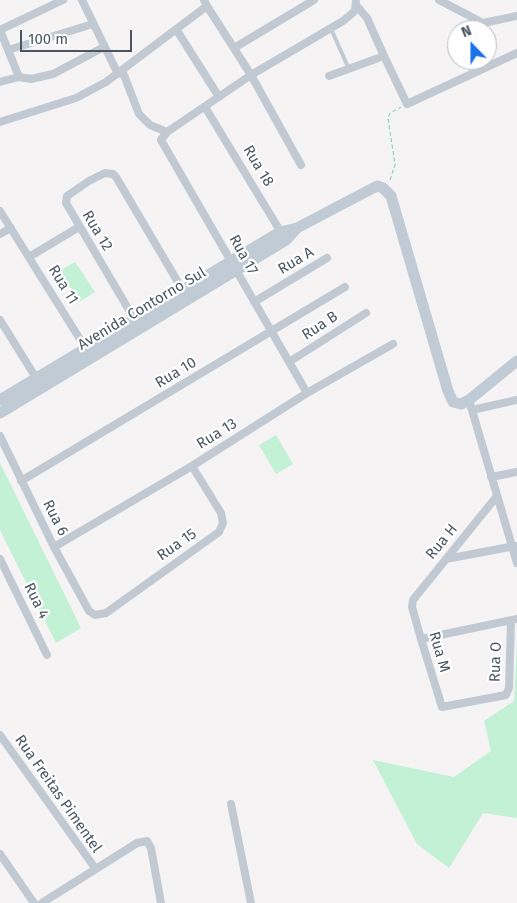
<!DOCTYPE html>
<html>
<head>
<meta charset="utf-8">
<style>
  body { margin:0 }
  #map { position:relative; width:517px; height:903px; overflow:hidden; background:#f5f3f3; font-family:"Fira Sans",sans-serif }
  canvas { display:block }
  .north { position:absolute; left:447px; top:20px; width:50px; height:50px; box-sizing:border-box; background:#fff; border:1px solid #b7bbc0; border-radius:50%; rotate:338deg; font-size:14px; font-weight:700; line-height:20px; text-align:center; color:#4a5661 }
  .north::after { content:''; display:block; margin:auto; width:18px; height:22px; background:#1a73e8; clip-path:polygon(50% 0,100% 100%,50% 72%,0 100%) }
  .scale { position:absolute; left:20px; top:30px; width:112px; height:22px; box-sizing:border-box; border:2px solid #4a5661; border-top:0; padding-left:6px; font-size:15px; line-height:18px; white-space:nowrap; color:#4a5661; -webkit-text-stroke:4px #fff; paint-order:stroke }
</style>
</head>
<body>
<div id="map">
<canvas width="517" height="903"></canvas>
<div class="north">N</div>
<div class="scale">100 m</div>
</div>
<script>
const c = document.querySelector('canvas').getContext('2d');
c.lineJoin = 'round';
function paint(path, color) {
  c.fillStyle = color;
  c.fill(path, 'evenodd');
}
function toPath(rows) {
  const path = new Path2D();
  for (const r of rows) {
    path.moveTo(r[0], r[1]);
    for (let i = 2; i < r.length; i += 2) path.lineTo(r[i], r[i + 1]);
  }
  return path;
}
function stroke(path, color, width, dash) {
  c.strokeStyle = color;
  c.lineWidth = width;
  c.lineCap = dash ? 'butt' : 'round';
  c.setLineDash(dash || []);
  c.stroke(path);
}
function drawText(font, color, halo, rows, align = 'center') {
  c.font = font + ' "Fira Sans",sans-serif';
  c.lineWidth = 4.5;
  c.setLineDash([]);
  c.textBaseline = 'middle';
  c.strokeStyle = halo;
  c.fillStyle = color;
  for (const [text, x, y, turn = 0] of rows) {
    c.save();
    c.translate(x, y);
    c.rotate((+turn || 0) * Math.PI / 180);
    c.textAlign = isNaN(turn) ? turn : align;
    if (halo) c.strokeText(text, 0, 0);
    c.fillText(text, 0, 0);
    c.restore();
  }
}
paint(toPath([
  [75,262,95,292,79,302,60,271],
  [276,435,293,464,276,474,259,445],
  [0,463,81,628,56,643,0,530],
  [517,643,517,818,483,813,449,868,417,844,373,760,454,777,491,751,484,721,514,701]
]), '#c3f1d5');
stroke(toPath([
  [390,180,395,165,388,118,390,113,401,107]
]), '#7ad0a6', 1, [4, 2.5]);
stroke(toPath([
  [331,29,349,69]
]), '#c1cad2', 4);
stroke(toPath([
  [82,0,118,74],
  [439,0,483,23,517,16],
  [356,5,367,18,384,56],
  [207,6,251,75,301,165],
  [176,29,219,97],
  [0,30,19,77,0,82],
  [0,30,63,0],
  [234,48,314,0],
  [8,50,93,24],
  [122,70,139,114,150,125,167,132],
  [329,76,384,56,407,104,517,53],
  [19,77,31,79,53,74,104,47],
  [205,107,282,234],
  [0,122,76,98,106,82,207,6,204,0],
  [0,211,88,352],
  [0,234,11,228],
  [29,257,79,227],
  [254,302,327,258],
  [0,320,38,381],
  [136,322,66,203,67,196,89,181,105,173,113,174,116,177,185,294],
  [289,362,366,313],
  [307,393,161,140,167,132,251,75,343,21,355,11,356,0],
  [469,400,517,563],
  [472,410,517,400],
  [0,436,54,547,89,611,95,615,106,613,219,532,223,523,221,513,192,466],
  [491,477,517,472],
  [21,481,345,287],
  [497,496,413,600,412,607,421,639,442,707,506,695,509,688,511,621],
  [54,547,192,466,307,393,393,344],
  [0,559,47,655],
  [446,559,515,546],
  [421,639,517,619],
  [0,735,95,868],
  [231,804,251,903],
  [0,854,34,903],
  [42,903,137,843,147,841,151,848,161,903]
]), '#c1cad2', 8);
stroke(toPath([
  [0,400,280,232,297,228,377,186,383,188,391,196,448,391,453,402,461,404,469,400,517,361],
  [0,413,286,240,297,228]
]), '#c1cbd6', 11);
drawText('15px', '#4a5661', '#fff', [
  ["Rua 18",258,166,59],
  ["Rua 12",97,231,59],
  ["Rua 17",243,255,61],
  ["Rua A",296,261,-31],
  ["Rua 11",63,285,58],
  ["Avenida Contorno Sul",142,309,-31],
  ["Rua B",320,326,-33],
  ["Rua 10",176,373,-31],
  ["Rua 13",217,434,-32],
  ["Rua 6",55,518,63],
  ["Rua H",442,542,-51],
  ["Rua 15",177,545,-35],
  ["Rua 4",36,601,64],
  ["Rua M",439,652,74],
  ["Rua O",496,662,-88],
  ["Rua Freitas Pimentel",58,794,55]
]);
</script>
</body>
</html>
